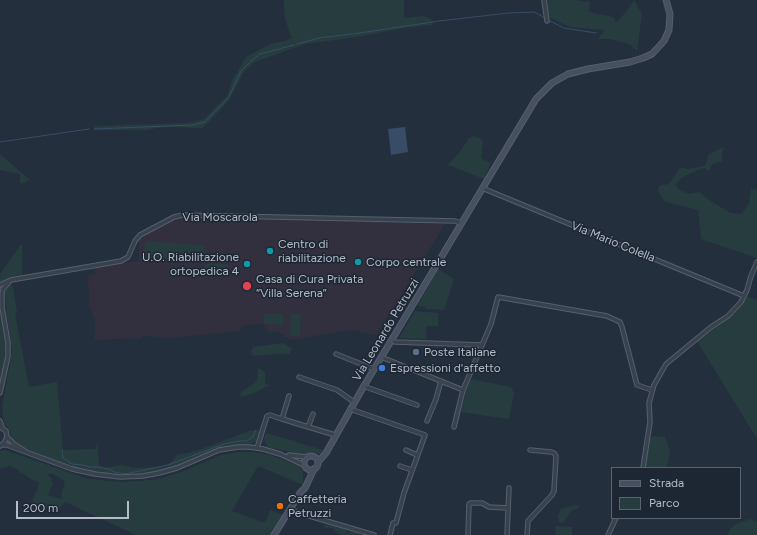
<!DOCTYPE html>
<html>
<head>
<meta charset="utf-8">
<style>
  body { margin:0 }
  #map { position:relative; width:757px; height:535px; overflow:hidden; background:#242f3e; font-family:Figtree,sans-serif }
  canvas { display:block }
  .legend { position:absolute; left:611px; top:467px; width:130px; height:52px; box-sizing:border-box; background:#1d2633; border:1px solid #59626f; margin:0; padding:5px 7px; list-style:none; font-size:12px; color:#b4bcc9 }
  .legend li { display:flex; align-items:center; gap:8px; height:20px }
  .legend b { width:20px; border:1px solid #59626f }
  .scale { position:absolute; left:16px; top:501px; width:113px; height:18px; box-sizing:border-box; border:2px solid #b4bcc9; border-top:0; padding-left:5px; font-size:12px; line-height:14px; white-space:nowrap; color:#b4bcc9; -webkit-text-stroke:3px #1d2633; paint-order:stroke }
</style>
</head>
<body>
<div id="map">
<canvas width="757" height="535"></canvas>
<ul class="legend">
<li><b style="height:5px;background:#465061"></b>Strada</li>
<li><b style="height:11px;background:#263c3f"></b>Parco</li>
</ul>
<div class="scale">200 m</div>
</div>
<script>
const c = document.querySelector('canvas').getContext('2d');
c.lineJoin = 'round';
function paint(path, color) {
  c.fillStyle = color;
  c.fill(path, 'evenodd');
}
function toPath(rows) {
  const path = new Path2D();
  for (const r of rows) {
    if (r.length === 3) {
      path.moveTo(r[0] + r[2], r[1]);
      path.arc(r[0], r[1], r[2], 0, 2 * Math.PI);
      continue;
    }
    path.moveTo(r[0], r[1]);
    for (let i = 2; i < r.length; i += 2) path.lineTo(r[i], r[i + 1]);
  }
  return path;
}
function stroke(path, color, width, dash) {
  c.strokeStyle = color;
  c.lineWidth = width;
  c.lineCap = dash ? 'butt' : 'round';
  c.setLineDash(dash || []);
  c.stroke(path);
}
function drawText(font, color, halo, rows, align = 'center') {
  c.font = font + ' Figtree,sans-serif';
  c.lineWidth = 3;
  c.setLineDash([]);
  c.textBaseline = 'middle';
  c.strokeStyle = halo;
  c.fillStyle = color;
  for (const [text, x, y, turn = 0] of rows) {
    c.save();
    c.translate(x, y);
    c.rotate((+turn || 0) * Math.PI / 180);
    c.textAlign = isNaN(turn) ? turn : align;
    if (halo) c.strokeText(text, 0, 0);
    c.fillText(text, 0, 0);
    c.restore();
  }
}
paint(toPath([
  [180,216,445,224,376,335,349,330,291,340,279,332,269,332,263,324,244,325,240,331,169,338,142,335,142,338,95,340,95,319,89,306,88,275,95,274,95,267,139,261,139,239,144,233]
]), '#32303f');
paint(toPath([
  [284,0,404,0,404,18,423,16,429,18,433,21,433,23,432,25,404,28,351,38,305,44,255,62,244,72,229,100,208,123,202,128,171,127,156,128,148,130,94,130,94,129,95,126,187,123,194,122,204,119,227,96,233,79,246,57,270,44,285,41,292,38,285,19,284,11],
  [546,0,577,0,585,2,586,1,590,2,589,12,613,17,616,22,626,12,634,0,642,14,637,51,629,44,610,39,598,39,604,30,570,27,549,17],
  [474,136,481,139,483,143,481,158,485,161,491,163,484,179,448,165,459,153,469,138],
  [724,147,722,152,722,161,711,165,709,171,704,168,700,169,681,178,675,185,681,191,690,194,699,192,712,202,731,213,741,214,746,208,749,203,751,189,757,190,757,258,701,239,698,210,665,202,659,193,658,188,661,185,669,184,679,169,683,167,685,169,688,169,704,166,707,162,708,155],
  [0,154,30,180,20,184,20,174,0,170],
  [146,241,203,245,205,248,204,261,176,261,157,257,151,258,147,256,145,252,144,246],
  [22,243,22,275,12,277,0,283,0,274],
  [205,264,228,264,228,275,205,276],
  [438,269,454,279,444,310,426,309,426,307,417,306],
  [11,284,13,287,17,313,15,313,29,387,57,382,63,450,95,449,98,443,99,464,101,467,105,468,122,465,135,468,146,468,165,466,171,462,177,455,196,451,249,431,255,430,262,431,259,440,251,444,225,447,171,468,148,473,127,475,100,473,71,467,32,452,20,446,12,439,10,431,4,423,2,407,12,352,6,308,5,293,8,287],
  [747,296,757,300,757,439,697,341,728,317,742,305],
  [0,304,6,348,5,363,0,383],
  [415,311,438,313,438,326,427,326,426,339,399,338],
  [264,314,283,314,283,325,264,324],
  [291,314,301,314,300,336,290,336],
  [283,343,292,349,290,354,276,354,256,356,252,355,251,353,252,349,254,347],
  [258,368,262,370,265,373,265,384,270,385,252,394,240,397,241,392,255,383,257,380],
  [471,379,511,387,514,393,509,419,461,412,467,388],
  [266,433,277,436,323,450,320,454,311,453,305,455,268,447,264,439],
  [647,436,649,438,655,436,665,437,670,451,668,464,666,468,640,468],
  [5,450,88,479,121,482,140,481,158,479,184,471,221,455,237,452,253,452,270,455,300,466,303,472,303,485,258,466,232,511,265,523,270,510,283,515,271,535,136,535,65,502,56,512,31,504,36,491,37,491,39,482,31,479,22,473,18,472,19,470,9,466,0,469,0,451],
  [47,474,53,474,63,480,65,482,61,495,62,499,48,495,53,484,51,478],
  [575,505,580,507,570,512,564,522,561,523,559,521,558,516,561,509],
  [750,519,757,522,757,535,728,535,731,528,736,524],
  [326,524,347,530,347,532,349,533,350,530,358,533,357,535,342,535,337,533,334,531,334,529,329,527,327,529,323,527],
  [556,526,572,527,572,535,555,535]
]), '#263c3f');
paint(toPath([
  [405,127,408,152,391,155,388,129]
]), '#394c67');
stroke(toPath([
  [550,21,564,28,596,33],
  [353,34,439,21,508,13,534,12,545,18],
  [297,44,319,38,351,34],
  [94,129,193,125,205,122,229,97,241,71,252,60,260,54,294,45],
  [0,142,89,129],
  [62,450,63,458,72,464,83,465,89,467,100,467,108,469,110,469,114,472,125,474,168,465,224,444,239,441,247,441,253,437,256,430]
]), '#394c67', 1);
const street = toPath([
  [544,0,547,21],
  [482,188,744,296],
  [0,285,11,280,121,261,128,257,135,241,140,235,174,217,183,215,455,221,461,223],
  [391,340,395,342,482,345],
  [336,354,374,369],
  [381,357,463,390],
  [299,377,337,390,354,402],
  [363,386,417,405],
  [0,393,8,356,8,343,2,307,2,294,3,289,9,282],
  [289,396,282,419,335,435],
  [350,409,425,435,404,493,396,523,393,523,390,535],
  [0,421,2,427],
  [427,421,436,399,441,381],
  [0,427,6,431,7,437,4,443,0,446],
  [308,427,313,414],
  [454,427,463,390,491,324,498,297,607,316,620,322,622,327,637,385,652,390],
  [7,437,14,444,25,451],
  [2,445,7,445,72,469,95,474,120,477,143,476,159,473,177,468,219,450,238,447,249,447,263,449,280,454,304,465],
  [257,448,267,416,270,415,282,419],
  [406,450,417,455],
  [289,455,306,457],
  [400,466,412,470],
  [643,468,650,422,649,403,654,385,666,364,711,327,728,316,741,302,747,290,751,276,757,262],
  [289,510,374,535],
  [468,535,469,504,471,503,482,503,489,507,508,508],
  [507,535,509,488],
  [527,535,528,521,552,495,554,491,556,456,554,453,551,452,530,450],
  [608,535,616,518]
]);
const secondary = toPath([
  [311,463,7],
  [318,462,326,453,361,391,536,99,552,83,568,74,588,69,630,62,643,58,652,54,664,41,669,30,670,14,666,0],
  [274,535,300,493,305,488,314,469]
]);
stroke(street, '#565f6c', 5.5);
stroke(secondary, '#565f6c', 7);
stroke(street, '#38414e', 3.5);
stroke(secondary, '#465061', 5);
for (const [x, y, r, color] of [
  [270,251,4,"#0f9aa8"],
  [358,262,4,"#0f9aa8"],
  [247,264,4,"#0f9aa8"],
  [247,286,5,"#e0444e"],
  [416,352,4,"#5c6f8a"],
  [382,368,4,"#3f7fe0"],
  [280,506,4,"#e8710a"]
]) {
  const dot = new Path2D();
  dot.arc(x, y, r, 0, 2 * Math.PI);
  c.fillStyle = color;
  c.fill(dot);
  stroke(dot, '#1d2633', 1.5);
}
drawText('12px', '#b4bcc9', '#1d2633', [
  ["Via Moscarola",220,217],
  ["Via Mario Colella",613,242,22],
  ["Via Leonardo Petruzzi",386,330,-59]
]);
drawText('12px', '#b4bcc9', '#1d2633', [
  ["Centro di",278,244],
  ["riabilitazione",278,258],
  ["U.O. Riabilitazione",239,257,"right"],
  ["ortopedica 4",239,271,"right"],
  ["Corpo centrale",366,262],
  ["Casa di Cura Privata",256,279],
  ["“Villa Serena”",256,293],
  ["Poste Italiane",424,352],
  ["Espressioni d'affetto",390,368],
  ["Caffetteria",288,499],
  ["Petruzzi",288,513]
], 'left');
</script>
</body>
</html>
